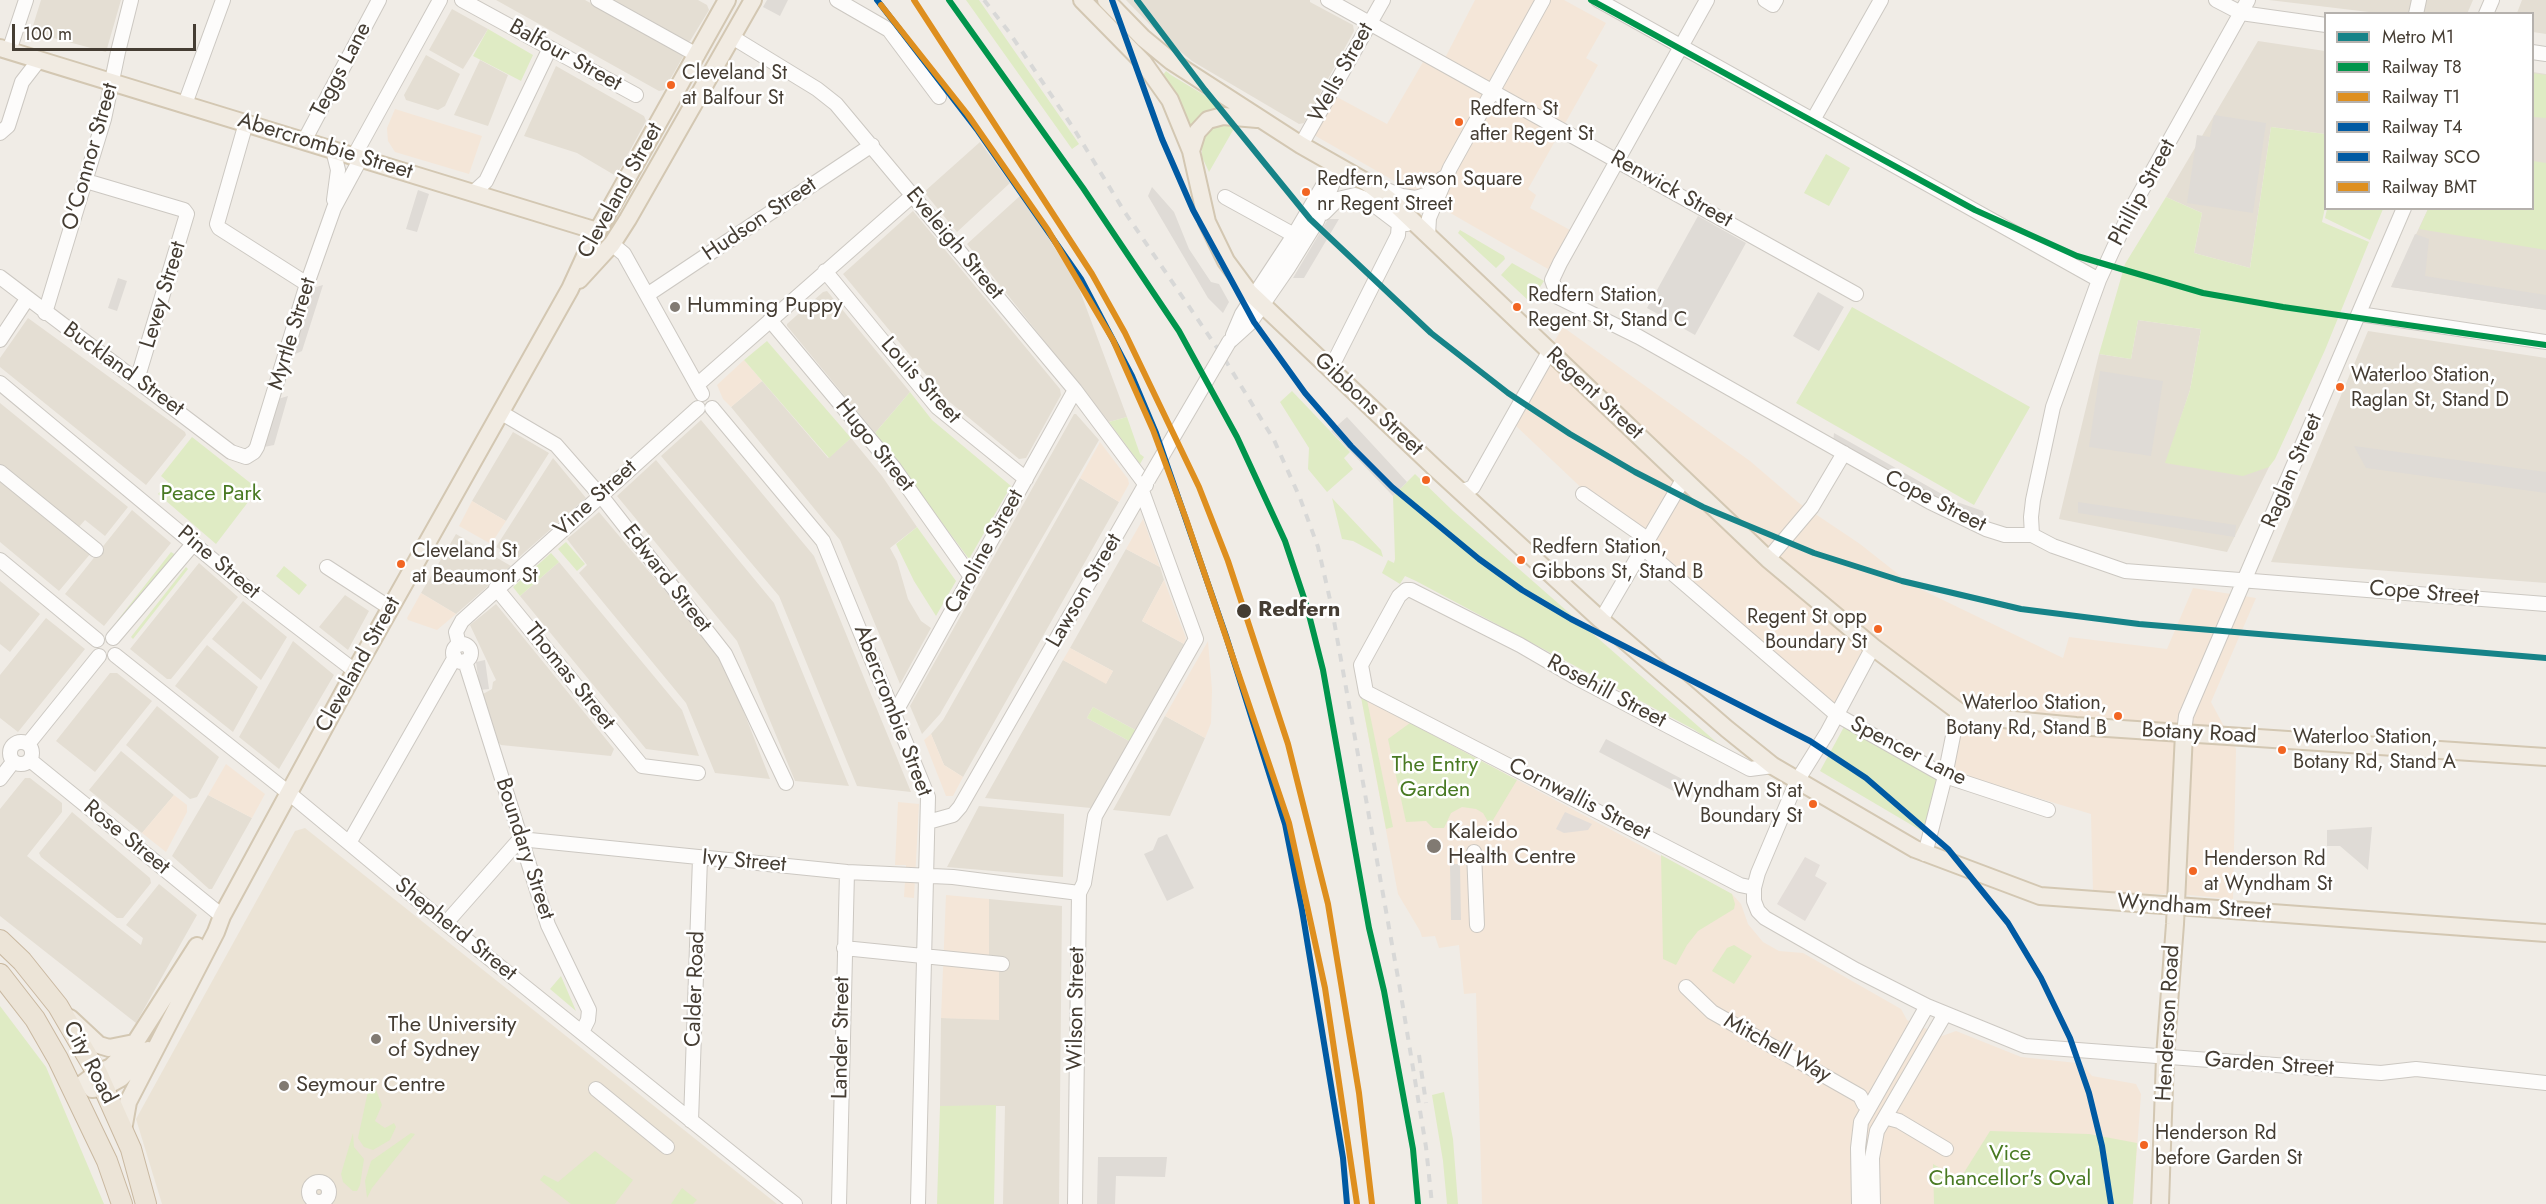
<!DOCTYPE html>
<html>
<head>
<meta charset="utf-8">
<style>
  body { margin:0 }
  #map { position:relative; width:2546px; height:1204px; overflow:hidden; background:#f0ece6; font-family:Jost,sans-serif }
  canvas { display:block }
  .legend { position:absolute; left:2324px; top:12px; width:210px; height:198px; box-sizing:border-box; background:#fff; border:2px solid #b5b1ad; margin:0; padding:8px 10px; list-style:none; font-size:18px; color:#453d33 }
  .legend li { display:flex; align-items:center; gap:12px; height:30px }
  .legend b { width:30px; border:2px solid #b5b1ad }
  .scale { position:absolute; left:12px; top:24px; width:184px; height:27px; box-sizing:border-box; border:3px solid #453d33; border-top:0; padding-left:8px; font-size:18px; line-height:21px; white-space:nowrap; color:#453d33; -webkit-text-stroke:4px #fff; paint-order:stroke }
</style>
</head>
<body>
<div id="map">
<canvas width="2546" height="1204"></canvas>
<ul class="legend">
<li><b style="height:8px;background:#168388"></b>Metro M1</li>
<li><b style="height:8px;background:#00954c"></b>Railway T8</li>
<li><b style="height:8px;background:#de8f1f"></b>Railway T1</li>
<li><b style="height:8px;background:#005aa3"></b>Railway T4</li>
<li><b style="height:8px;background:#005aa3"></b>Railway SCO</li>
<li><b style="height:8px;background:#de8f1f"></b>Railway BMT</li>
</ul>
<div class="scale">100 m</div>
</div>
<script>
const c = document.querySelector('canvas').getContext('2d');
c.lineJoin = 'round';
function paint(path, color) {
  c.fillStyle = color;
  c.fill(path, 'evenodd');
}
function toPath(rows) {
  const path = new Path2D();
  for (const r of rows) {
    if (r.length === 3) {
      path.moveTo(r[0] + r[2], r[1]);
      path.arc(r[0], r[1], r[2], 0, 2 * Math.PI);
      continue;
    }
    path.moveTo(r[0], r[1]);
    for (let i = 2; i < r.length; i += 2) path.lineTo(r[i], r[i + 1]);
  }
  return path;
}
function stroke(path, color, width, dash) {
  c.strokeStyle = color;
  c.lineWidth = width;
  c.lineCap = dash ? 'butt' : 'round';
  c.setLineDash(dash || []);
  c.stroke(path);
}
function drawText(font, color, halo, rows, align = 'center') {
  c.font = font + ' Jost,sans-serif';
  c.lineWidth = 5;
  c.setLineDash([]);
  c.textBaseline = 'middle';
  c.strokeStyle = halo;
  c.fillStyle = color;
  for (const [text, x, y, turn = 0] of rows) {
    c.save();
    c.translate(x, y);
    c.rotate((+turn || 0) * Math.PI / 180);
    c.textAlign = isNaN(turn) ? turn : align;
    if (halo) c.strokeText(text, 0, 0);
    c.fillText(text, 0, 0);
    c.restore();
  }
}
paint(toPath([
  [41,0,121,0,106,52,31,32],
  [496,0,585,0,684,55,664,90,659,91],
  [610,0,698,0,707,5,709,10,690,41,687,42],
  [1126,0,1310,0,1310,2,1353,25,1354,31,1304,123,1299,124,1192,61,1159,34],
  [2269,0,2473,0,2467,14,2377,13],
  [2522,0,2546,0,2546,34,2533,32,2532,14,2517,13],
  [452,9,488,29,463,69,429,50],
  [2258,41,2325,51,2325,134,2271,127,2250,268,2194,253,2202,213,2166,197],
  [426,55,460,74,445,106,438,110,406,100,404,95],
  [480,60,508,75,488,126,454,115],
  [556,66,644,116,646,121,616,176,577,153,524,136],
  [2533,72,2546,74,2546,310,2391,287,2428,209,2532,208],
  [980,142,1010,183,957,232,924,192],
  [1021,195,1077,283,1127,417,1109,422,967,244],
  [913,211,1060,389,1061,395,1026,458,1019,459,946,399,843,274],
  [827,291,910,392,875,433,787,326,787,324,823,292],
  [28,318,185,432,186,435,146,485,0,367,0,358],
  [2138,320,2201,329,2190,390,2166,463,2269,467,2227,552,2059,519,2099,354,2131,359],
  [2368,331,2546,358,2546,583,2271,562],
  [762,381,828,458,851,438,882,476,917,527,890,548,897,561,908,599,921,621,931,628,900,684,840,540,731,407],
  [0,403,128,507,105,536,85,520,78,528,0,465],
  [1074,414,1076,414,1099,440,940,714,922,734,910,706],
  [701,420,814,556,911,792,857,786,779,596,661,456],
  [513,432,549,453,506,521,472,501],
  [553,458,586,498,517,559,496,547],
  [656,460,774,603,849,786,795,781,737,641,617,496],
  [1080,478,1119,502,963,777,944,765,931,734,943,720],
  [0,481,91,553,59,591,0,542],
  [132,510,171,543,104,626,65,594],
  [599,512,724,661,770,779,715,773,686,703,579,573,587,565,567,539],
  [456,534,511,566,456,614,421,593],
  [1126,549,1160,567,1164,580,1142,621,1184,644,1137,731,1093,707,1087,718,1131,742,1091,808,985,798,1063,660,1106,683,1113,671,1070,648],
  [559,562,682,710,699,756,646,749,520,596],
  [199,563,238,597,171,679,167,679,130,649],
  [0,581,40,614,10,652,0,644],
  [345,595,369,611,348,650,319,627],
  [243,601,287,637,261,680,212,639],
  [496,604,614,749,611,756,501,745,498,742,483,694,492,689,493,682,496,680,470,625],
  [46,618,85,649,18,732,0,718,0,675],
  [293,641,334,675,279,769,239,737],
  [207,645,258,687,233,732,175,686],
  [110,673,117,673,152,701,95,772,56,741],
  [157,706,219,757,197,797,190,799,126,745],
  [1165,716,1205,738,1170,816,1113,810],
  [121,751,174,795,142,833,89,790],
  [25,778,30,778,62,803,62,812,27,856,141,945,143,938,126,925,159,884,197,915,136,1023,0,916,0,809],
  [208,795,252,818,212,889,209,889,172,856],
  [979,806,1064,814,1063,877,947,867],
  [72,812,150,878,151,883,123,918,117,918,41,857,39,853],
  [989,899,1062,906,1059,1204,1003,1204,1005,1106,940,1106,941,1018,999,1019,999,966,988,965]
]), '#e4ded3');
paint(toPath([
  [1475,0,1564,0,1606,23,1586,58,1598,65,1528,189,1536,195,1530,208,1570,230,1548,269,1314,135,1335,96,1387,124,1423,62,1435,68,1446,56],
  [395,109,482,136,469,174,395,152,388,141,387,128],
  [1563,327,1750,461,1799,503,1860,544,1912,585,2063,658,2069,637,2167,649,2193,588,2256,598,2211,702,2236,749,2233,899,2189,895,2093,892,2091,814,1952,772,1961,719,1867,648,1833,715,1590,496,1516,426,1547,371,1546,355],
  [744,360,762,381,731,407,723,399,717,385],
  [1100,442,1128,479,1129,484,1119,502,1080,478],
  [472,501,506,521,491,544,459,526],
  [1143,519,1160,567,1126,549],
  [1164,580,1186,638,1184,644,1142,621],
  [421,593,456,614,437,630,408,620,407,618],
  [1208,641,1212,690,1211,723,1205,738,1165,716],
  [1070,648,1113,671,1106,684,1063,660],
  [1361,697,1732,894,1741,904,1748,924,1763,942,1779,951,1803,953,1901,1009,1907,1020,1942,1036,1956,1031,2021,1057,2077,1063,2084,1066,2092,1076,2136,1084,2141,1094,2133,1204,1482,1204,1476,993,1464,994,1459,945,1439,948,1435,936,1422,937,1420,931,1398,894],
  [931,734,944,765,963,777,953,796,946,796,924,740],
  [226,764,265,794,252,818,208,795],
  [174,795,187,805,187,812,166,852,142,833],
  [898,802,919,804,914,898,904,897,906,865,895,865],
  [946,895,989,899,989,957,999,966,999,1020,941,1018]
]), '#f4e6d8');
paint(toPath([
  [1565,812,1592,824,1588,830,1564,833,1556,829],
  [1805,857,1820,865,1815,876,1827,883,1805,921,1777,904]
]), '#e3ddd8');
paint(toPath([
  [305,828,777,1204,162,1204,136,1119,295,831]
]), '#ebe3d5');
paint(toPath([
  [966,0,979,0,986,10,1079,144,1072,149],
  [488,29,533,55,521,81,473,56],
  [1166,71,1171,75,1232,112,1201,116,1190,127,1180,102,1163,75],
  [2532,73,2546,75,2546,118,2533,117],
  [1219,123,1236,125,1209,172,1202,157,1202,146,1207,130],
  [2271,127,2325,134,2326,203,2322,222,2369,242,2325,350,2275,459,2269,467,2243,476,2165,463,2190,390,2201,329,2138,320,2131,359,2099,354,2125,264,2166,197,2202,213,2194,253,2250,268],
  [1826,154,1850,168,1829,206,1804,193],
  [2533,161,2546,163,2546,250,2419,229,2428,209,2532,208],
  [2327,209,2327,208,2383,209,2370,240,2325,218],
  [1460,230,1504,256,1505,259,1496,268,1458,233],
  [1512,263,1544,281,1530,302,1501,275],
  [1852,307,2030,407,1974,505,1796,403],
  [767,341,851,438,829,458,744,360],
  [1292,391,1350,452,1344,458,1353,469,1327,492,1308,469,1309,448,1280,402],
  [910,392,932,420,1011,486,969,559,875,433],
  [1127,417,1140,454,1144,457,1140,464,1109,422],
  [192,437,258,489,216,544,158,494,168,482,161,476],
  [1415,474,1453,511,1723,748,1693,729,1416,581,1405,576,1400,584,1382,573,1388,560,1394,563,1395,559,1393,496],
  [1332,498,1381,550,1383,557,1353,541,1342,539],
  [917,527,956,581,936,616,914,581,896,544],
  [566,542,585,564,577,571,558,549],
  [171,552,176,555,120,623,117,621],
  [551,553,559,562,520,596,513,587],
  [284,566,307,585,299,595,276,576],
  [186,567,188,569,133,639,131,637],
  [1361,697,1367,700,1393,827,1386,829],
  [1093,707,1137,731,1131,742,1087,718],
  [1410,723,1517,780,1490,825,1483,813,1476,809,1462,807,1451,813,1444,828,1433,828,1426,821,1406,822,1388,739],
  [1845,725,1938,780,1925,827,1920,830,1820,771],
  [1661,855,1732,894,1735,904,1734,909,1698,931,1687,945,1676,965,1663,959],
  [1734,945,1752,956,1734,984,1712,971,1727,948],
  [561,976,576,1011,550,989],
  [0,1006,46,1067,104,1204,0,1204],
  [371,1077,382,1105,375,1121,385,1128,394,1123,396,1127,390,1140,373,1150,364,1147,358,1138],
  [1444,1092,1453,1139,1458,1204,1447,1204,1443,1161,1432,1095],
  [996,1105,994,1204,937,1204,940,1106],
  [1990,1131,2089,1134,2137,1143,2133,1204,1934,1204,1933,1164,1960,1179],
  [353,1133,354,1147,364,1159,360,1185,357,1191,353,1191,343,1182,341,1174],
  [411,1133,415,1134,372,1188,367,1198,365,1181,371,1161],
  [595,1151,633,1180,615,1204,571,1204,540,1180,544,1175,558,1182],
  [682,1188,697,1200,693,1204,671,1204]
]), '#dfebc4');
paint(toPath([
  [767,0,788,0,780,16,763,7],
  [2214,115,2266,123,2253,213,2187,203,2197,135,2210,137],
  [1152,187,1174,212,1189,249,1211,282,1219,284,1229,302,1223,313,1208,298,1148,196],
  [418,190,429,194,417,232,406,229],
  [1698,216,1746,243,1695,335,1647,308],
  [1328,219,1339,219,1304,278,1293,278],
  [2415,234,2429,239,2425,276,2546,295,2546,310,2391,287],
  [118,278,127,281,117,311,108,308],
  [323,285,302,351,293,355,313,288],
  [1818,292,1844,307,1819,351,1793,336],
  [2100,371,2163,381,2151,456,2089,447],
  [288,396,274,445,264,447,278,399],
  [1347,417,1407,482,1393,496,1331,431],
  [1834,433,1954,501,1983,511,1986,522,1955,510,1833,442],
  [2354,446,2546,472,2546,493,2366,468],
  [2078,502,2236,525,2235,537,2078,513],
  [485,660,489,689,480,690,476,662],
  [1606,739,1684,780,1677,793,1599,752],
  [2372,827,2368,870,2340,846,2327,846,2327,830],
  [1167,834,1194,888,1167,901,1144,854,1153,850,1158,838],
  [1450,864,1460,864,1461,920,1451,920],
  [1098,1157,1167,1157,1165,1177,1116,1176,1115,1204,1097,1204]
]), '#dfdbd6');
const minor = toPath([
  [462,0,636,95],
  [598,0,697,55],
  [837,0,889,30,939,97],
  [1328,0,1856,294],
  [1598,0,2099,280],
  [1707,0,1560,263,1552,280,1558,297,1639,337,1930,502,1986,529,2005,535,2032,535,2053,546,2125,571,2546,604],
  [1765,0,1773,5,1776,0],
  [2216,0,2241,13,2326,25],
  [2416,14,2419,0],
  [2486,14,2492,0],
  [732,37,817,89,836,104,1075,390,1146,485],
  [9,51,26,0],
  [2532,52,2546,54],
  [185,104,223,0],
  [1813,120,1881,0],
  [246,123,217,224,219,228,307,284],
  [0,133,8,126,22,82,39,60],
  [304,141,379,0],
  [1301,145,1383,0],
  [333,150,338,170,334,200],
  [354,156,440,0],
  [86,181,184,210,187,214,137,380],
  [1379,187,1402,196,1416,198,1428,194,1443,178],
  [473,193,486,181,550,48],
  [1225,197,1294,235],
  [1324,213,1338,199,1355,195,1366,199,1395,221,1407,224],
  [1428,235,1429,218,1450,168,1543,0],
  [612,244,624,254,702,394],
  [825,271,937,407,1026,479],
  [0,277,231,452,246,457,254,452,257,447,307,284,334,208,361,158],
  [647,295,872,145],
  [45,313,104,119,118,52,131,0],
  [2359,314,2546,342],
  [770,320,894,468,971,577],
  [1233,335,1242,314,1294,235,1331,172],
  [0,340,27,299],
  [1229,342,1250,323,1288,268,1317,221,1332,185,1337,166],
  [1330,370,1398,235,1399,222],
  [0,383,249,590,355,671],
  [697,385,913,195],
  [712,408,823,541,928,797,918,1204],
  [500,412,556,445,606,502,725,654,786,783],
  [0,472,96,550],
  [1459,490,1466,490,1473,487,1549,352],
  [1583,494,1643,536],
  [2032,535,2031,517,2033,500,2053,407,2099,280,2133,206,2248,0],
  [1643,548,1837,715,1945,776,2048,810],
  [1768,559,1812,507,1844,453],
  [0,560,97,640],
  [327,567,390,608],
  [496,588,642,766,698,773],
  [1601,620,1684,478],
  [113,638,194,543],
  [462,653,9],
  [459,645,456,632,462,621,698,408],
  [1873,647,1827,733,1797,781,1758,873,1754,888,1754,901,1758,911,1765,918,1856,970,1927,1006,2025,1046,2381,1073,2416,1069,2546,1083],
  [115,655,290,794,443,921,795,1204],
  [465,661,548,925,589,1010,588,1020,582,1032],
  [895,713,1075,390],
  [2184,733,2186,716,2210,660,2404,208],
  [21,753,11],
  [28,744,99,656],
  [30,760,222,916],
  [0,779,13,762],
  [928,822,953,815,960,807,1144,487],
  [349,843,455,657],
  [1474,852,1477,925],
  [1925,854,1945,776,1958,711],
  [1754,888,1740,885,1366,692,1361,665,1399,596,1406,590,1411,590,1520,645,1575,677,1750,769,1773,766],
  [446,923,520,839,847,872,953,877,1079,893],
  [844,948,1002,964],
  [1686,987,1712,1012,1860,1096,1864,1104,1869,1107],
  [596,1089,667,1147],
  [1888,1118,1899,1121,1946,1149],
  [691,1121,700,858],
  [319,1192,10],
  [839,1204,847,872],
  [1075,1204,1079,893,1084,883,1095,816,1196,639,1142,491],
  [1859,1204,1858,1148,1861,1122,1927,1006],
  [1873,1204,1872,1158,1877,1131,1945,1014]
]);
const major = toPath([
  [1082,0,1143,62,1170,100,1191,151,1207,222,1226,261,1249,292,1436,469,1601,620,1727,729,1773,766,1915,849,2040,896,2546,933],
  [1106,0,1143,38,1171,61,1301,145,1366,182,1395,204,1768,559,1873,647,1958,711,1972,716,2076,726,2546,757],
  [0,48,597,231],
  [1191,151,1197,132,1208,120,1223,116,1257,119],
  [579,280,612,244,628,219,753,0],
  [70,1018,99,1045,109,1048,134,1043],
  [92,1089,103,1088,121,1078,148,1050],
  [73,1091,97,1073,111,1067,135,1043,197,946],
  [123,1130,128,1102,216,932,222,916,355,671,570,289,592,241,727,0],
  [2160,1204,2165,1057,2175,924,2184,733]
]);
const highway = toPath([
  [0,940,22,961,58,1006,97,1073,131,1149,146,1204],
  [0,974,35,1019,58,1059,107,1161,122,1204]
]);
stroke(minor, '#ccc8c2', 16);
stroke(major, '#d3c7b2', 20);
stroke(highway, '#c9b8a0', 22);
stroke(minor, '#fdfcfb', 14);
stroke(major, '#f1ebe2', 16);
stroke(highway, '#ece4d7', 20);
stroke(toPath([
  [984,0,1009,32,1074,129,1124,211,1224,358,1274,440,1300,498,1318,547,1331,604,1400,989,1426,1147,1432,1204],
  [1419,1055,1426,1103]
]), '#d8d8d7', 4, [8, 8]);
const minorBridge = toPath([
  [1148,480,1229,342]
]);
stroke(minorBridge, '#ccc8c2', 16, []);
stroke(minorBridge, '#fdfcfb', 14);
stroke(toPath([
  [949,0,1083,188,1179,331,1237,437,1285,541,1307,607,1323,670,1369,928,1384,991,1413,1149,1418,1204],
  [1591,0,1975,210,2077,256,2203,293,2283,307,2546,345]
]), '#00954c', 6);
stroke(toPath([
  [914,0,1092,274,1125,333,1199,487,1228,561,1288,744,1328,904,1359,1093,1372,1204]
]), '#de8f1f', 6);
stroke(toPath([
  [1112,0,1162,139,1193,210,1254,322,1305,393,1351,446,1392,487,1479,559,1522,590,1571,619,1810,741,1866,778,1948,849,2008,923,2041,978,2070,1038,2089,1093,2102,1146,2111,1204]
]), '#005aa3', 6);
stroke(toPath([
  [877,0,978,131,1081,279,1132,376,1156,433,1226,636,1285,824,1302,910,1343,1158,1347,1204]
]), '#005aa3', 6);
stroke(toPath([
  [881,5,968,115,1048,230,1113,340,1153,430,1186,519,1289,823,1325,988,1357,1204]
]), '#de8f1f', 6);
stroke(toPath([
  [1137,0,1205,90,1310,219,1431,333,1508,393,1570,434,1635,472,1703,507,1814,553,1902,581,2021,609,2139,624,2546,658]
]), '#168388', 6);
for (const [x, y, r, color] of [
  [671,85,5,"#f26522"],
  [1459,122,5,"#f26522"],
  [1306,192,5,"#f26522"],
  [675,307,6,"#817a72"],
  [1517,307,5,"#f26522"],
  [2340,387,5,"#f26522"],
  [1426,480,5,"#f26522"],
  [1521,560,5,"#f26522"],
  [401,564,5,"#f26522"],
  [1244,611,8,"#453d33"],
  [1878,629,5,"#f26522"],
  [2118,716,5,"#f26522"],
  [2282,750,5,"#f26522"],
  [1813,804,5,"#f26522"],
  [1434,846,8,"#817a72"],
  [2193,871,5,"#f26522"],
  [376,1039,6,"#817a72"],
  [284,1086,6,"#817a72"],
  [2144,1145,5,"#f26522"]
]) {
  const dot = new Path2D();
  dot.arc(x, y, r, 0, 2 * Math.PI);
  c.fillStyle = color;
  c.fill(dot);
  stroke(dot, '#fff', 2);
}
drawText('20px', '#453d33', '#fff', [
  ["Cleveland St",682,74],
  ["at Balfour St",682,99],
  ["Redfern St",1470,110],
  ["after Regent St",1470,135],
  ["Redfern, Lawson Square",1317,180],
  ["nr Regent Street",1317,205],
  ["Redfern Station,",1528,296],
  ["Regent St, Stand C",1528,321],
  ["Waterloo Station,",2351,376],
  ["Raglan St, Stand D",2351,401],
  ["Redfern Station,",1532,548],
  ["Gibbons St, Stand B",1532,573],
  ["Cleveland St",412,552],
  ["at Beaumont St",412,577],
  ["Regent St opp",1867,618,"right"],
  ["Boundary St",1867,643,"right"],
  ["Waterloo Station,",2107,704,"right"],
  ["Botany Rd, Stand B",2107,729,"right"],
  ["Waterloo Station,",2293,738],
  ["Botany Rd, Stand A",2293,763],
  ["Wyndham St at",1802,792,"right"],
  ["Boundary St",1802,817,"right"],
  ["Henderson Rd",2204,860],
  ["at Wyndham St",2204,885],
  ["Henderson Rd",2155,1134],
  ["before Garden St",2155,1159]
], 'left');
drawText('22px', '#453d33', '#fff', [
  ["Balfour Street",565,56,29],
  ["Teggs Lane",342,70,-62],
  ["Wells Street",1342,73,-61],
  ["Abercrombie Street",325,147,17],
  ["O'Connor Street",91,157,-74],
  ["Renwick Street",1671,190,29],
  ["Cleveland Street",621,191,-61],
  ["Phillip Street",2143,193,-62],
  ["Hudson Street",760,220,-34],
  ["Eveleigh Street",954,244,50],
  ["Levey Street",164,295,-73],
  ["Myrtle Street",293,334,-73],
  ["Buckland Street",123,370,36],
  ["Louis Street",920,381,48],
  ["Regent Street",1594,394,43],
  ["Gibbons Street",1368,405,43],
  ["Hugo Street",874,446,51],
  ["Raglan Street",2293,471,-67],
  ["Vine Street",596,499,-42],
  ["Cope Street",1935,502,27],
  ["Caroline Street",985,552,-61],
  ["Pine Street",218,563,40],
  ["Edward Street",666,579,52],
  ["Lawson Street",1085,591,-60],
  ["Cope Street",2424,594,5],
  ["Cleveland Street",359,665,-61],
  ["Thomas Street",569,677,51],
  ["Rosehill Street",1606,692,28],
  ["Abercrombie Street",892,711,69],
  ["Botany Road",2199,734,3],
  ["Spencer Lane",1908,752,27],
  ["Cornwallis Street",1579,800,27],
  ["Rose Street",126,838,39],
  ["Boundary Street",524,849,72],
  ["Ivy Street",744,862,5],
  ["Wyndham Street",2194,908,4],
  ["Shepherd Street",455,930,39],
  ["Calder Road",696,989,-88],
  ["Wilson Street",1077,1009,-89],
  ["Henderson Road",2169,1023,-87],
  ["Lander Street",842,1038,-89],
  ["Mitchell Way",1777,1049,29],
  ["City Road",89,1063,62],
  ["Garden Street",2269,1065,4]
]);
drawText('22px', '#453d33', '#fff', [
  ["Humming Puppy",687,307],
  ["Kaleido",1448,833],
  ["Health Centre",1448,858],
  ["The University",388,1026],
  ["of Sydney",388,1051],
  ["Seymour Centre",296,1086]
], 'left');
drawText('22px', '#497a23', '#fff', [
  ["Peace Park",211,495],
  ["The Entry",1435,766],
  ["Garden",1435,791],
  ["Vice",2010,1155],
  ["Chancellor's Oval",2010,1180]
]);
drawText('bold 22px', '#453d33', '#fff', [
  ["Redfern",1258,611]
], 'left');
</script>
</body>
</html>
